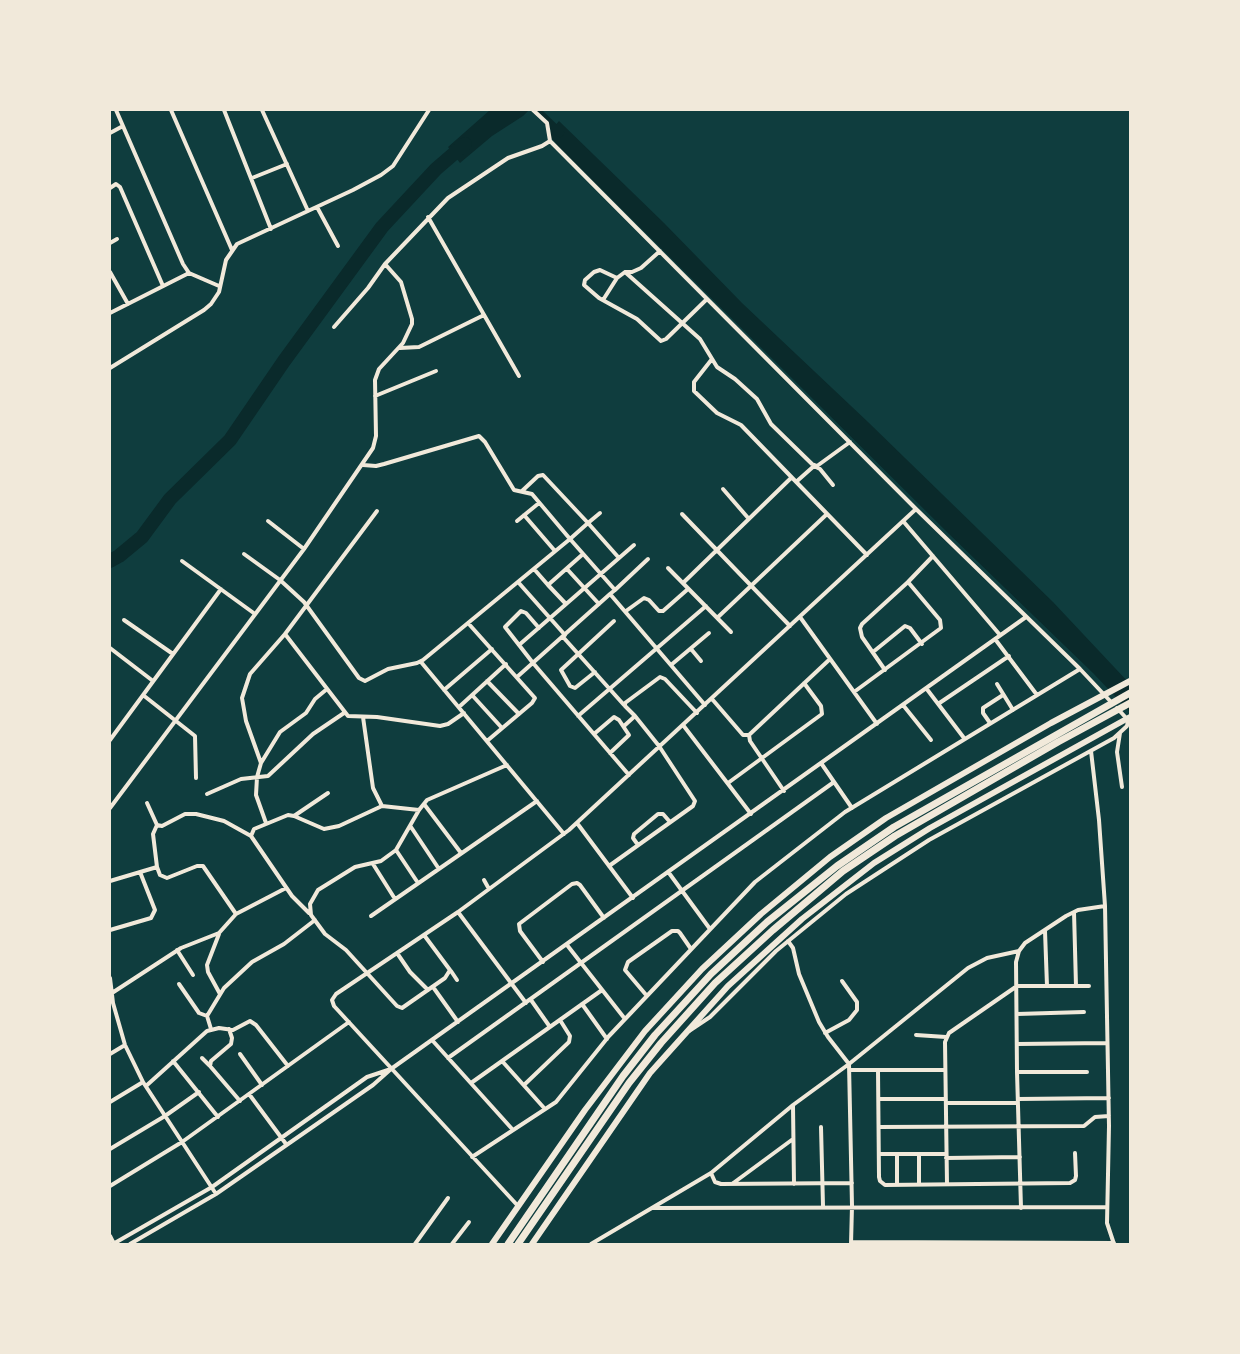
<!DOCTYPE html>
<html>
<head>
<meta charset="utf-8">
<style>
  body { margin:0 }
  #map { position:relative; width:1240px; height:1354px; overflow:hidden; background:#0f3d3e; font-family:Jost,sans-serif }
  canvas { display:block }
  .frame { position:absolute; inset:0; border:111px solid #f1e9da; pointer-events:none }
</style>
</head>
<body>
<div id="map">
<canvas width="1240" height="1354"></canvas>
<div class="frame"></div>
</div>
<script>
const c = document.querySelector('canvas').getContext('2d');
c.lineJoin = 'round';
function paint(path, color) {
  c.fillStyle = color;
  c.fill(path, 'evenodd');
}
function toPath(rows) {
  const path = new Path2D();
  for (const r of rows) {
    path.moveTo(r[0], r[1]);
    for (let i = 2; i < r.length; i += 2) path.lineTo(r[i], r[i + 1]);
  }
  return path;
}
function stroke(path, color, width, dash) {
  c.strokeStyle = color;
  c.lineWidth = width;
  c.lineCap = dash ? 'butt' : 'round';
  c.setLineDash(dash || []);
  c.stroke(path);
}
paint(toPath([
  [490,110,529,110,523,116,492,136,460,163,448,147],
  [559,121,664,223,742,303,868,422,1053,602,1130,684,1130,712,1093,673,949,534,559,147,548,134]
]), '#0a2a2b');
stroke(toPath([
  [536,110,560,133]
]), '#0a2a2b', 8);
stroke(toPath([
  [110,561,119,556,142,537,170,499,230,440,284,361,382,227,436,169,465,144]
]), '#0a2a2b', 14);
stroke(toPath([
  [116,110,183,264,189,273,219,286],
  [171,110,232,250],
  [224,110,271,229],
  [262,110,308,211],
  [533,110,547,123,550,141,553,144,916,509,1080,669,1112,703],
  [110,133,123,126],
  [252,178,287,164],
  [110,188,116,184,120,187,163,286],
  [317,207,338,246],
  [428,217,519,376],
  [110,243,117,239],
  [660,251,641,268,632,272,625,272,617,278,600,270,594,272,585,280,584,285,599,298,637,319,661,341,666,339,707,299],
  [110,272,128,304],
  [625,272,700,339,717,367,735,379,757,399,771,424,812,464,817,466,850,442],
  [603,300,617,278],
  [110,313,189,273],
  [334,327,368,288,385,264],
  [400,348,419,347,484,315],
  [712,359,694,382,694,391,717,413,741,425,867,555],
  [110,368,204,310,211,304,219,292,226,260,237,244,353,190,381,175,393,166,429,110],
  [375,396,436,371],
  [796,482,814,466,820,469,833,485],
  [723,489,749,519],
  [522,491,538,476,543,475,588,523,570,539,615,590,610,594,705,705],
  [377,511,285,634,348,716,377,717,440,726,448,724,464,713],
  [600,513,588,523,619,558],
  [682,514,790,626],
  [524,515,555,551],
  [268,521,304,549],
  [517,521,539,503],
  [903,521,1000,635],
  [244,554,280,580,304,602,359,678,365,681,388,669,417,663,423,660,570,539,532,494,514,490,485,442,479,436,384,464,376,466,363,465],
  [182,561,255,614],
  [668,568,731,632],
  [534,569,548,585],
  [567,569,599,604],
  [518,582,565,635],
  [683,583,791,478],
  [615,590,648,559],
  [566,604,548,585,583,554],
  [626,611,644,598,649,600,659,611,663,611,688,589],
  [800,617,877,724],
  [717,618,827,514],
  [124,620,173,654],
  [468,623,535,698,532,703,487,741],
  [539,628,526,613,521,611,505,627,533,663,629,775],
  [563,637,624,705],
  [995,639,1037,695],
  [519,645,634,545],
  [110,648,153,681],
  [691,649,701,661],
  [873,652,905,626,910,628,922,644],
  [421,662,564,834],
  [671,665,709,633],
  [885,670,862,637,860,628,862,624,908,582],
  [595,672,575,688,570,686,561,670,614,621],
  [517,677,610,594],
  [487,681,519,714],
  [997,684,1013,710],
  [926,688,964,738],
  [444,690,492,649],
  [854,692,941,628,940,620,908,582,933,556],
  [143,695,195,736,196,778],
  [472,695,502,728],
  [712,699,743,735,749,735],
  [938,704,1009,656],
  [903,705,931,740],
  [459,707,506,664],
  [578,716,706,606],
  [363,717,373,788,382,806],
  [990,723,983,713,983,708,1003,695],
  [683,725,751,814],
  [624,726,635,716,625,706,625,703,660,677,665,679,697,713],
  [1120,733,1117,752,1122,787],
  [594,734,614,717,619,720,629,735,610,753],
  [110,740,221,589],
  [1091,751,1099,820,1105,906,1109,1126,1107,1223,1114,1244],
  [261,763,246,721,242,698,250,674,285,634],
  [821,763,852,808],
  [728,783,822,714,821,706,804,683],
  [784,791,750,741,749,735,830,659],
  [207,794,241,779,268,776,313,734,344,713],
  [147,803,157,825,162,826,185,814,196,814,224,821,251,836],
  [424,804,461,853],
  [110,808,304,549,373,448,376,436,375,380,379,369,403,343,412,324,412,319,401,282,385,264,448,198,508,158,542,146,550,141],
  [294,816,328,793],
  [266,823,256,795,257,777,261,763,280,732,306,713,315,699,327,689],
  [577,823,633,898],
  [157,825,153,834,157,867,160,875,167,878,197,866,203,866,236,914],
  [411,827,439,869],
  [638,845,633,838,634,834,658,814,663,814,670,822],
  [396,850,418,883],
  [373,864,395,899],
  [609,866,693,806,695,801,659,746,635,716],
  [669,873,710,929],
  [484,880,489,889],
  [110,881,157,867],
  [458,912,526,1003],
  [1074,912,1076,986],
  [309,913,292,896,251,836,254,829,288,815,294,816,324,829,339,826,382,806,419,810],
  [371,916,537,801],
  [110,930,151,918,155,910,140,872],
  [1045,931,1047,986],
  [219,934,207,965,208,972,220,994],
  [424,935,450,970,445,978,402,1008,397,1006,346,950,325,934,311,915,310,904,318,890,355,867,381,861,396,850,419,810,427,800,507,765],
  [788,941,793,948,799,974,819,1022,828,1037,849,1064,852,1206,851,1244],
  [567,945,625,1019],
  [177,950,193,975],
  [397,953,410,972,428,990],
  [543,962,520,931,519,924,572,884,577,883,580,885,604,918],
  [451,971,457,980],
  [110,978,113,1003,125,1045,143,1082,216,1194],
  [179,984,199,1013,207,1016],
  [433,987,458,1022],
  [112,993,181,948,219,933,236,914,286,888],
  [647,996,625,970,628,962,672,931,678,931,680,933,691,949],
  [531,1000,550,1027],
  [582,1004,607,1039],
  [1017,1014,1084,1012],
  [211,1029,207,1016,224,988,252,962,284,944,315,920],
  [229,1029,232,1038,231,1044,211,1061,210,1066,240,1101],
  [689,1031,710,1017,776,951,846,894,929,840,1114,738,1127,726,1128,720,1117,708],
  [825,1033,849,1020,857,1010,857,1002,842,981],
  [916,1035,946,1037],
  [432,1040,513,1130],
  [1017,1044,1107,1043],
  [110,1054,125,1045],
  [240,1054,262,1085],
  [202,1058,209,1065],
  [448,1058,834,782],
  [173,1061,218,1117],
  [502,1061,545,1109],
  [850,1070,945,1070],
  [878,1070,879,1177,880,1181,885,1185,1070,1183,1075,1180,1076,1176,1075,1153],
  [1017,1072,1087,1072],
  [471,1083,602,990],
  [524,1085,569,1042,570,1036,560,1020],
  [146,1086,207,1031,219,1028,233,1030,250,1021,256,1025,288,1066],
  [249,1094,286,1144],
  [879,1099,946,1099],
  [1018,1099,1109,1098],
  [110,1102,143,1082],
  [946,1103,1018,1103],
  [793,1106,794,1184],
  [821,1127,823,1206],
  [879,1127,1084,1126,1095,1117,1109,1116],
  [110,1149,165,1116,199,1092],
  [879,1154,946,1154],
  [897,1154,897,1185],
  [472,1157,556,1102,609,1036,755,882,845,812,1080,669],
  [946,1158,1020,1157],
  [711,1173,715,1182,721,1184,852,1183],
  [732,1184,793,1139],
  [919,1184,919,1154],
  [947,1184,945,1042,949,1033,1017,986,1089,986],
  [110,1186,182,1142,349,1022],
  [518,1206,334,1006,332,1000,336,994,458,912,569,830,916,509],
  [654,1208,1106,1207],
  [1021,1208,1017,1072,1016,962,1019,951,1025,943,1066,916,1078,910,1105,906],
  [110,1236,114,1244],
  [851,1242,1114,1243],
  [113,1244,212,1187,367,1077,388,1070],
  [130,1244,216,1194,373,1085,391,1069,1026,617],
  [415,1244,448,1198],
  [452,1244,469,1222],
  [591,1244,711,1173,793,1105,849,1064,968,968,987,958,1019,951]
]), '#f1e9da', 4);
stroke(toPath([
  [492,1244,585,1110,645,1031,702,969,761,914,830,857,886,818,1051,723,1130,681],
  [532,1244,650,1073,728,986,802,919,874,863,930,828,1130,717]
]), '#f1e9da', 6);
stroke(toPath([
  [508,1244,623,1076,655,1035,711,974,767,922,837,866,894,827,1130,693],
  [518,1244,629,1083,661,1043,715,983,773,930,843,871,895,836,1058,742,1130,703]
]), '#f1e9da', 7);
stroke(toPath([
  [1130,110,1130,139]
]), '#97a49c', 2);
</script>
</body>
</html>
